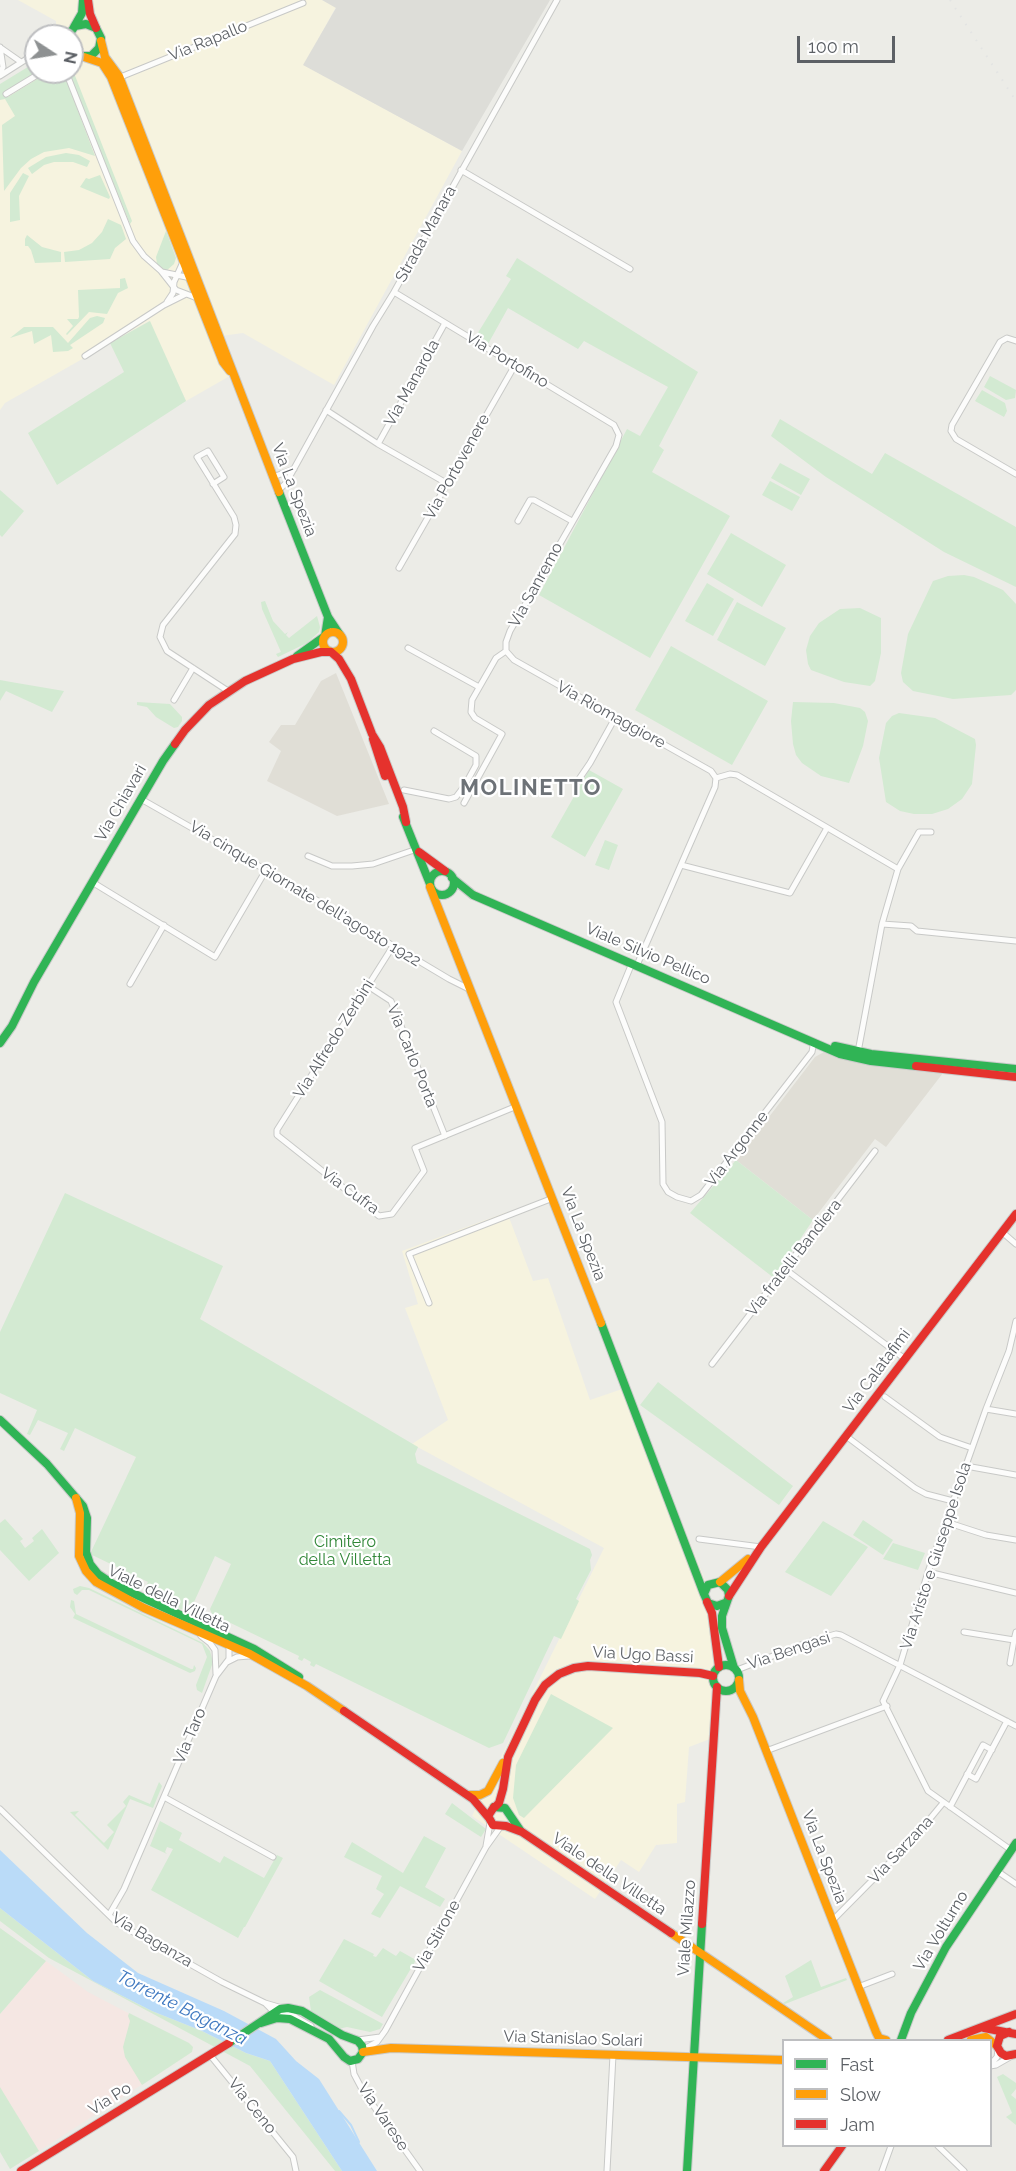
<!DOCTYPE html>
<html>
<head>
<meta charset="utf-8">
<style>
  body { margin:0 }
  #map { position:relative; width:1016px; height:2171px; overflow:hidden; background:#ecece7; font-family:Raleway,sans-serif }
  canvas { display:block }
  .legend { position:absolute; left:782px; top:2039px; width:210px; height:108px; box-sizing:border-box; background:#fff; border:2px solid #bebfc1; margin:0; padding:8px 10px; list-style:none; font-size:18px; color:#5c6065 }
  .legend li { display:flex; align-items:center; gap:12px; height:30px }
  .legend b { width:30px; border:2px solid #bebfc1 }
  .north { position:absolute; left:24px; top:24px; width:60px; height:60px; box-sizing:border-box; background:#fff; border:2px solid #bebfc1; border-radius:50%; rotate:102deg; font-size:16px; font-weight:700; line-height:24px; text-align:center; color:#5c6065 }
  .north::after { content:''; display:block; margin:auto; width:21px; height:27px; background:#8e9192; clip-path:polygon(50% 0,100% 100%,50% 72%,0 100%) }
  .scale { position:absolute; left:797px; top:36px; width:98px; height:27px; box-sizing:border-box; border:3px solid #5c6065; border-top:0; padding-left:8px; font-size:18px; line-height:21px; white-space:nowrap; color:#5c6065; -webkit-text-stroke:4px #fff; paint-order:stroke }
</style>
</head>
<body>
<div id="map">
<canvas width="1016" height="2171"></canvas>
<ul class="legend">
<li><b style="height:8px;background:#30b455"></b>Fast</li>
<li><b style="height:8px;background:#ff9f0a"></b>Slow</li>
<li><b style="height:8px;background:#e5322d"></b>Jam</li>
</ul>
<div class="north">N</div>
<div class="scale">100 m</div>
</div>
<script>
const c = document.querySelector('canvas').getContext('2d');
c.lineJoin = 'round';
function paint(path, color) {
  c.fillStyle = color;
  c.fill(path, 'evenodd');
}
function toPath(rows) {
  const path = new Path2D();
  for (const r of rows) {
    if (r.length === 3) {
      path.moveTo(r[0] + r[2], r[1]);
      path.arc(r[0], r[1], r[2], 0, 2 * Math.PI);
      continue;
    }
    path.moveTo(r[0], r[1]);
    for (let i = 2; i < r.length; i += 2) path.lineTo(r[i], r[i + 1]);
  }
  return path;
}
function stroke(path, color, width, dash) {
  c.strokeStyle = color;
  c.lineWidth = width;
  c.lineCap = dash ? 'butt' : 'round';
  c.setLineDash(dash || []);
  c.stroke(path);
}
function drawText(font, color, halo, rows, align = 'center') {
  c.font = font + ' Raleway,sans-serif';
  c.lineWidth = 4.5;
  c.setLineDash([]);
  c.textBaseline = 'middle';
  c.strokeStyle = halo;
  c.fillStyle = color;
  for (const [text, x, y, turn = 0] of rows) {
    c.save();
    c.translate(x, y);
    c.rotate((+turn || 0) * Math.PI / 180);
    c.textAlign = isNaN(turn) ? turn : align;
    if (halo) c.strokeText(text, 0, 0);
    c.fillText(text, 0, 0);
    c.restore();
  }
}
paint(toPath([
  [18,0,322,0,336,7,304,65,462,151,334,385,243,333,221,336,235,373,186,401,149,321,5,403,0,410,0,89,36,72,72,72,72,36,56,36,56,21],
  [507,1212,533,1281,548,1278,590,1400,628,1387,707,1585,721,1639,710,1739,689,1747,685,1802,677,1804,677,1843,656,1845,639,1872,621,1860,595,1899,472,1816,604,1548,412,1444,448,1420,405,1308,418,1304,402,1251]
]), '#f6f3df');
paint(toPath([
  [322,0,550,0,462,151,303,65,336,8]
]), '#ddddd8');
paint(toPath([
  [336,673,389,804,337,816,267,781,281,751,269,742,281,725,295,725,321,681],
  [824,1052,868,1065,943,1073,886,1147,875,1139,813,1220,736,1160,815,1057]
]), '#e0ded6');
paint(toPath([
  [46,1961,88,1992,193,2047,192,2052,39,2151,0,2088,0,2014]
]), '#f5e7e3');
paint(toPath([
  [36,62,36,72,5,92,8,97,47,73,59,72,66,79,95,156,69,148,44,152,31,159,21,168,4,191,2,125,15,116,5,99,0,100,0,84],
  [72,68,132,221,130,224,68,72,72,72],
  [66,153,79,155,90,161,87,167,73,162,54,162,44,165,32,174,28,168,46,157],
  [23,173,29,176,19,196,20,220,10,222,10,193],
  [100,175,110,197,109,199,80,187,86,178,89,179],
  [108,219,121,225,126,239,115,248,110,259,65,262,64,252,79,250,92,243,102,232],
  [166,231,176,258,174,264,166,271,157,264,156,257],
  [27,235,42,247,61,252,61,262,35,263,31,250,28,246,25,246,25,239],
  [517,258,698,372,659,446,664,450,652,472,730,516,650,658,539,595,627,429,640,436,668,387,584,341,578,349,508,308,488,344,476,336,511,279,506,276],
  [125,278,128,288,118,293,107,314,89,312,67,335,66,334,73,326,67,319,78,319,79,317,78,290,120,288,120,279],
  [97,316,105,318,103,323,70,345,73,348,68,351,53,352,51,335,34,344,32,331,10,338,24,327,53,327,68,343,90,318],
  [150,321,186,401,57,485,28,433,124,372,110,343],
  [990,376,1016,390,1015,398,1006,400,984,387],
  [982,390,1005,403,1007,411,1004,417,975,401],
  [780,419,872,474,885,453,1016,527,1016,587,944,552,826,477,771,436],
  [780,463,810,479,801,495,771,478],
  [770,481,800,497,792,511,762,495],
  [0,490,24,511,2,537,0,535],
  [731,533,786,565,762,607,707,574],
  [964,575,974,577,1003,590,1016,604,1016,690,1011,695,953,699,913,691,903,682,901,673,908,634,933,581,948,576],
  [707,583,734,599,713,636,685,621],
  [265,601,273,621,285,634,288,632,286,635,289,638,317,616,320,627,319,632,307,643,278,657,276,654,281,652,262,609,261,602],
  [737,602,786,628,765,666,717,640],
  [860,608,881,618,881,653,875,681,870,686,844,682,811,670,808,664,806,650,810,636,819,623,840,609],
  [671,646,768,701,732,765,635,710],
  [0,680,11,682,64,691,52,712,6,691,0,701],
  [137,702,170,704,182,717,182,721,178,727,174,728,156,717,147,707,137,705],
  [793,702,834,703,860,708,865,712,868,721,863,746,849,783,821,776,802,763,796,755,793,744,791,721],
  [899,713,935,718,975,739,976,745,972,784,962,799,948,809,932,814,914,814,900,811,886,802,879,758,886,723,892,716],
  [589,770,623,789,585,857,551,837],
  [605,840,618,845,609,870,595,865],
  [736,1160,813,1220,774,1278,690,1213],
  [65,1193,223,1266,200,1319,418,1447,415,1454,417,1463,590,1549,592,1555,590,1560,591,1570,576,1599,579,1601,561,1639,554,1636,503,1743,489,1748,316,1664,314,1667,310,1665,311,1662,304,1658,302,1661,298,1659,299,1656,212,1614,210,1609,231,1564,215,1556,189,1613,155,1597,157,1592,146,1586,148,1582,90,1554,136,1457,75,1428,64,1451,60,1449,68,1433,38,1420,30,1435,27,1434,37,1410,0,1393,0,1332],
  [658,1382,793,1486,779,1505,640,1405],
  [5,1519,23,1539,20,1541,25,1548,34,1541,32,1538,42,1529,59,1553,29,1581,0,1550,0,1523],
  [863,1520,893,1540,883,1555,853,1535],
  [823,1521,868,1547,831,1596,785,1572],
  [893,1543,925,1553,918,1570,883,1559],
  [80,1586,89,1588,203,1643,210,1651,213,1662,202,1693,197,1690,196,1685,207,1657,202,1644,89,1590,82,1590,77,1595,74,1593,73,1589],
  [71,1600,74,1601,76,1614,191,1669,193,1669,194,1665,196,1668,195,1671,190,1673,73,1618,75,1614,70,1607],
  [551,1694,613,1728,524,1818,519,1815,513,1798,516,1765],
  [159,1782,162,1786,153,1808,130,1799,108,1850,70,1812,79,1811,75,1815,104,1843,114,1832,107,1825,126,1806,123,1802,129,1795,150,1804],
  [452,1803,486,1829,481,1837,445,1814],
  [160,1821,182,1833,179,1840,220,1863,224,1856,264,1878,277,1855,283,1858,245,1927,244,1927,238,1938,151,1890,173,1849,167,1847,165,1852,167,1854,150,1846],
  [424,1836,446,1848,425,1887,445,1899,440,1907,400,1886,380,1918,371,1914,384,1894,376,1889,382,1876,344,1857,352,1842,403,1873],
  [0,1908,93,1981,152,2011,202,2031,246,2053,270,2061,342,2171,335,2171,250,2066,49,1958,0,1921],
  [0,1928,46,1961,0,2014],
  [344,1939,374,1954,373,1956,376,1957,383,1948,396,1956,400,1951,416,1960,382,2017,319,1981],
  [811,1960,821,1987,846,1978,847,1980,785,2004,783,2003,793,1997,785,1976],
  [320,1990,383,2024,380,2029,370,2032,347,2027,338,2029,323,2022,311,2011,309,1997],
  [129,2013,189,2043,193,2047,192,2052,142,2085,125,2057,123,2047,130,2021,128,2016],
  [1003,2074,1016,2083,1016,2089,1011,2095,1016,2099,1016,2125,1006,2117,1012,2113,997,2077],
  [0,2087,39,2151,10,2169,0,2152]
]), '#d3ead2');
paint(toPath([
  [0,1850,87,1933,138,1973,224,2011,276,2039,296,2061,319,2079,377,2171,342,2171,270,2061,246,2053,202,2031,152,2011,93,1981,0,1908]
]), '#badbf8');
stroke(toPath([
  [339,2111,351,2125,359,2142]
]), '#badbf8', 2);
const street = toPath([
  [0,47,3,67,0,73],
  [1,48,21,62],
  [64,72,68,77,133,241,144,256,161,271,176,290,197,298],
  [0,76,36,53],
  [118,78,303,3],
  [6,94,42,72],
  [461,170,630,269],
  [162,272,191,278],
  [394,292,614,425,619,435,616,446,510,631,506,642,506,651,496,658,472,700,471,712,475,718,502,734,464,803],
  [167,302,173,293,174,282,183,262],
  [1016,341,1007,338,1000,342,952,425,951,431,956,439,1016,474],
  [85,356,164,305,186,294],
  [326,410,378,444,448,484],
  [378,444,445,323],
  [273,477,294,469],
  [213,484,224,477,208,451,197,457,234,517,236,525,235,534,163,625,160,637,167,651,228,691],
  [278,491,286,483,373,326,394,292,557,0],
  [518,521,530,500,534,500,572,521],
  [399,568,515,365],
  [408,648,479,687],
  [506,651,514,660,711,771,716,778],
  [174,700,193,668],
  [434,731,476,756,476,765,465,785],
  [577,782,590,763,615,718],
  [404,790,449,799,456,797,465,785,467,787],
  [141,799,266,870,449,979,469,989],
  [308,856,332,866,352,866,373,864,417,849],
  [681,865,790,893,827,828],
  [92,882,215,957,266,870],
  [882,924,911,926,917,931,1016,941],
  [393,946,277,1130,277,1135,379,1216,392,1214,424,1171,415,1148,517,1106],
  [632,963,616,1002,662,1122,663,1184,668,1192,677,1197,691,1201,701,1195,812,1052,813,1046,811,1041],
  [637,965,715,787,716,778,730,774,737,775,898,869],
  [130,984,164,925],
  [368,986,391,1001,445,1136],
  [858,1052,882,924,898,869,919,832,931,832],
  [1002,1232,1016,1244],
  [785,1269,905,1359],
  [429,1303,409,1254,553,1198],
  [712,1364,875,1151],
  [885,1397,940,1437,972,1448],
  [986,1409,1016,1414],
  [846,1436,915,1488,926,1494,953,1501],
  [966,1466,1016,1475],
  [946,1522,986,1535,1016,1540],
  [699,1539,761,1547],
  [928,1572,1016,1593],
  [964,1632,1014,1640,1016,1632],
  [201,1636,210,1643,215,1650,216,1674],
  [227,1662,237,1657,249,1656],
  [1010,1663,1014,1640],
  [737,1670,811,1641,836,1634,841,1635,1016,1726],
  [766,1751,887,1706],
  [967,1774,976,1779,1007,1721],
  [164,1797,273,1857],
  [950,1807,983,1745,992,1750],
  [0,1809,117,1923,222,1982,265,2003,282,2008],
  [486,1846,490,1823],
  [1011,1850,928,1791,883,1701,900,1665,928,1572,986,1409,1009,1351,1016,1321],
  [997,1871,1016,1884],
  [109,1915,124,1889,216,1676,229,1659,229,1645],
  [832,1921,914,1838,943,1803],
  [858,1987,892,1974],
  [266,2004,273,2011,292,2015,311,2026],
  [358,2040,380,2037],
  [364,2049,377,2042,385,2031,486,1847,501,1826],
  [210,2055,293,2157,296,2171],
  [352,2061,354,2074,363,2091,420,2171],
  [990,2065,997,2057,998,2050],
  [990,2066,996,2065,1010,2057],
  [938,2146,964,2171],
  [607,2171,613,2055],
  [882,2171,891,2146]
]);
const fast = toPath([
  [74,27,82,13,83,0],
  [68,36,75,26,86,24,96,28,101,38,99,48,91,56,80,56,72,52],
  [279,492,328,617,340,635],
  [297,656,325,636,328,617],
  [403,817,430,884],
  [442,883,12],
  [452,878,473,895,840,1054,871,1061,916,1066],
  [0,1043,12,1026,34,982,163,761,175,744],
  [835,1046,871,1054,1016,1069],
  [601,1323,704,1594],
  [0,1420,47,1464,83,1506,87,1518,86,1552,90,1564,98,1574,113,1584,254,1649,299,1677],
  [725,1603,717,1606,708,1603,704,1594,708,1585,720,1582,728,1590,729,1596,722,1616,722,1628,734,1668],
  [726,1678,13],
  [494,1807,505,1808,520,1830],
  [901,2040,911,2013,946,1947,1016,1843],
  [229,2043,280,2009,288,2008,302,2011,342,2035,358,2041,362,2046,363,2052,358,2059,350,2061,344,2057,329,2039,290,2019,277,2018,261,2023],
  [687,2171,702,1924]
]);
const slow = toPath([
  [101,41,105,57,119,76,279,492],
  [84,57,102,63,111,77,223,362,230,371],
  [333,642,10],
  [430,887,601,1323],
  [76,1498,80,1513,79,1556,86,1571,96,1582,144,1608,250,1654,307,1686,344,1711],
  [720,1582,748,1559],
  [739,1680,740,1691,753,1717,876,2032,879,2038,886,2040],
  [469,1795,480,1795,488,1791,503,1763],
  [671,1933,828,2040],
  [971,2040,986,2037,997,2046],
  [363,2052,391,2048,784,2060]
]);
const jam = toPath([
  [88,0,90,14,96,28],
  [331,652,339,659,351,679,372,734,380,747,403,807,406,822],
  [373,739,385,776],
  [175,744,185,730,209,705,245,681,293,659,321,652,329,652],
  [419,852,445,871],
  [916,1066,1016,1077],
  [729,1596,761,1547,1016,1214],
  [707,1602,712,1613,719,1667],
  [344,1711,473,1799,489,1818],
  [494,1807,488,1816,493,1825,506,1826,522,1832,671,1933],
  [495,1807,499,1803,503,1789,508,1757,535,1700,545,1685,559,1674,574,1668,588,1666,700,1673,713,1676],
  [702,1924,717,1687],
  [984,2028,1016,2034],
  [1009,2032,1000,2036,997,2046,1001,2053,1006,2056,1016,2054],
  [948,2040,1016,2014],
  [21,2171,229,2043],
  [824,2171,842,2146]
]);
stroke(street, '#c8c9c7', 7);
stroke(fast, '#c9cac9', 10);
stroke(slow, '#c9cac9', 10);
stroke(jam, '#c9cac9', 10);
stroke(street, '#fcfcfb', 5);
stroke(fast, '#30b455', 8);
stroke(slow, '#ff9f0a', 8);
stroke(jam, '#e5322d', 8);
stroke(toPath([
  [950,0,1016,101]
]), '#e3e4e3', 2, [1.5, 8]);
drawText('16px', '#5c6065', '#fff', [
  ["Via Rapallo",208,41,-22],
  ["Strada Manara",426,234,-61],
  ["Via Portofino",507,360,31],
  ["Via Manarola",412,383,-61],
  ["Via Portovenere",457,467,-61],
  ["Via La Spezia",294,490,69],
  ["Via Sanremo",536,585,-61],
  ["Via Riomaggiore",611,715,29],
  ["Via Chiavari",121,803,-60],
  ["Via cinque Giornate dell'agosto 1922",305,894,31],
  ["Viale Silvio Pellico",648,954,23],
  ["Via Alfredo Zerbini",334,1039,-58],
  ["Via Carlo Porta",412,1056,68],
  ["Via Argonne",737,1149,-52],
  ["Via Cufra",350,1191,36],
  ["Via La Spezia",583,1234,69],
  ["Via fratelli Bandiera",794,1258,-52],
  ["Via Calatafimi",877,1371,-53],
  ["Via Aristo e Giuseppe Isola",936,1556,-72],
  ["Viale della Villetta",169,1599,26],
  ["Via Bengasi",789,1651,-19],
  ["Via Ugo Bassi",643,1655,3],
  ["Via Taro",190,1736,-67],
  ["Via Sarzana",901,1850,-47],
  ["Via La Spezia",824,1857,69],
  ["Viale della Villetta",609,1874,34],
  ["Viale Milazzo",687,1928,-86],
  ["Via Volturno",941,1931,-59],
  ["Via Stirone",437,1936,-61],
  ["Via Baganza",152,1940,31],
  ["Via Stanislao Solari",573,2039,2],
  ["Via Po",110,2099,-32],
  ["Via Ceno",252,2106,51],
  ["Via Varese",383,2117,56]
]);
drawText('16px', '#318738', '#fff', [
  ["Cimitero",345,1542],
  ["della Villetta",345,1560]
]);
drawText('italic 18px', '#3e78c0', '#fff', [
  ["Torrente Baganza",182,2008,27]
]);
c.letterSpacing = '1.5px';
drawText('bold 22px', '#6d7277', '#fff', [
  ["MOLINETTO",531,788]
]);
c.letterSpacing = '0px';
</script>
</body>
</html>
